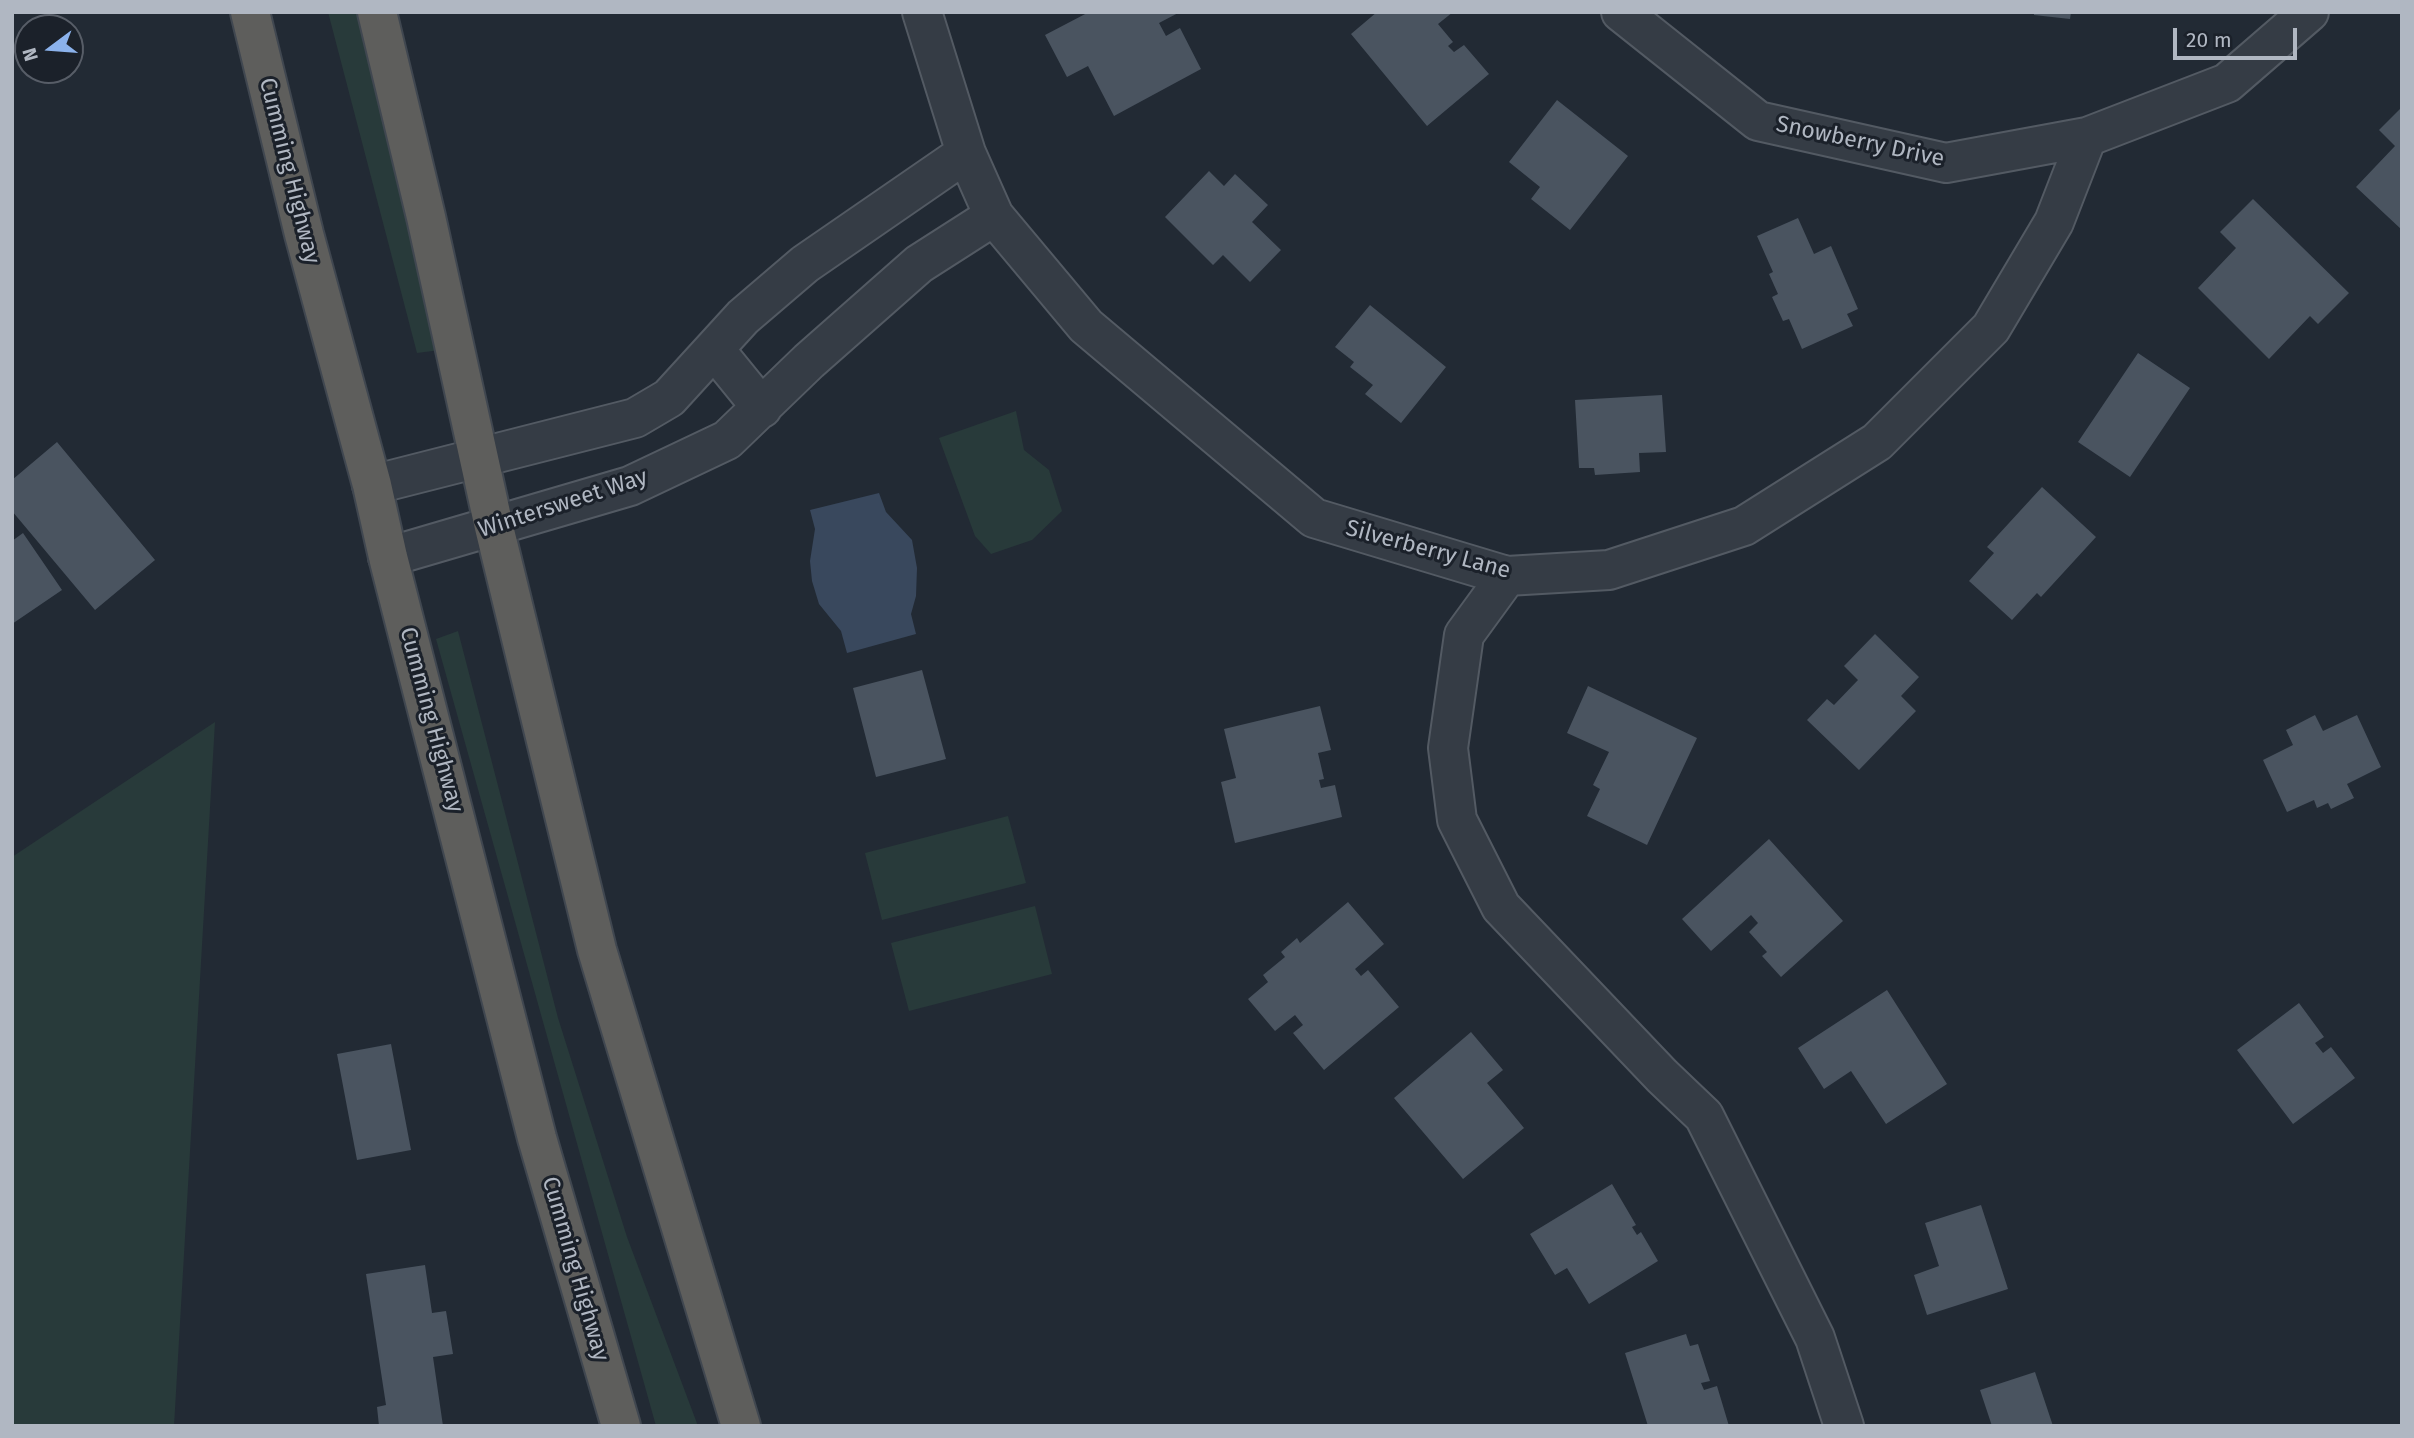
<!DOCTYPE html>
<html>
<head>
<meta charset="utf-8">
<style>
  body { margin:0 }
  #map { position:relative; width:2414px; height:1438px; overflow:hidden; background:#222a34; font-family:"Fira Sans",sans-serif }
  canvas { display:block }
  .frame { position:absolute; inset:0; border:14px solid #b0b7c2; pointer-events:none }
  .north { position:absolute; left:14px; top:14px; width:70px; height:70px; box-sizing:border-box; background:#1b212a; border:2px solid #575d67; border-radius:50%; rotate:254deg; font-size:19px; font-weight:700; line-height:28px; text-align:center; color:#b0b7c2 }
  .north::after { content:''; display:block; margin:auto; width:24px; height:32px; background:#8bb2ec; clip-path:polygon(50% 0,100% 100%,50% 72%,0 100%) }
  .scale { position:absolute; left:2173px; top:28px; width:124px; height:32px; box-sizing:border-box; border:4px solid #b0b7c2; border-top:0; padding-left:9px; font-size:21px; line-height:24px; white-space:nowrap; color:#b0b7c2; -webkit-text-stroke:5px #1b212a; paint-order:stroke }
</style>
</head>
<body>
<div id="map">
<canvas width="2414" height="1438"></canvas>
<div class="frame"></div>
<div class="north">N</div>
<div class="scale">20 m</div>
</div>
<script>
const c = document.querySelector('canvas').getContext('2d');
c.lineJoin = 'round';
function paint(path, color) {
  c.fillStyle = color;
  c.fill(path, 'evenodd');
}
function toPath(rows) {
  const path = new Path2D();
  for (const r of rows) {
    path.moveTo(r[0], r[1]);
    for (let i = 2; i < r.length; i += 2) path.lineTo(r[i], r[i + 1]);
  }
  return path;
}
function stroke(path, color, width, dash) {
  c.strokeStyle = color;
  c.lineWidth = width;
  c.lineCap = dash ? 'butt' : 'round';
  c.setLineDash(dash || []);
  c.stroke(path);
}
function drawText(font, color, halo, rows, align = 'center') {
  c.font = font + ' "Fira Sans",sans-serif';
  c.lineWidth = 6;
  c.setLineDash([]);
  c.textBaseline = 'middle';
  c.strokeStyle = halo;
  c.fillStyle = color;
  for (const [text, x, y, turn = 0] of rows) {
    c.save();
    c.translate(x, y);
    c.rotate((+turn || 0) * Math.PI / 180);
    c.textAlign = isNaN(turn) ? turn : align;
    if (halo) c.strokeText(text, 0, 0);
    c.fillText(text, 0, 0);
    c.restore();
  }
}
paint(toPath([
  [328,12,358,12,440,350,417,353],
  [1016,411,1024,450,1049,470,1062,511,1032,540,991,554,975,536,939,438],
  [458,631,558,1018,627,1237,698,1426,656,1426,436,639],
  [215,722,174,1426,12,1426,12,857],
  [1008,816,1026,883,882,920,865,853],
  [1035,906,1052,974,909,1011,891,943]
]), '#283a3a');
paint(toPath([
  [879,493,886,512,912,540,917,568,916,596,911,614,916,634,847,653,841,631,819,604,812,581,810,561,815,529,810,510]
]), '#39485d');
paint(toPath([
  [1089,12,1180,12,1159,23,1166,36,1180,28,1201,69,1114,116,1088,66,1067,77,1045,35],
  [1377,12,1453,12,1438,24,1453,42,1448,46,1454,52,1464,45,1489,74,1427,126,1351,34],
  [2034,12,2071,12,2070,19,2034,15],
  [1557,100,1628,156,1570,230,1531,199,1540,187,1509,162],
  [2402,107,2402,230,2356,187,2395,146,2379,130],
  [1209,171,1224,186,1235,174,1268,205,1252,222,1281,250,1250,282,1223,255,1213,265,1165,217],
  [2253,199,2349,293,2318,324,2310,316,2269,359,2198,288,2236,248,2220,232],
  [1798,218,1814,254,1831,246,1858,309,1847,314,1853,326,1802,349,1789,319,1783,321,1772,297,1778,294,1769,274,1773,272,1757,236],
  [1370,305,1446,367,1401,423,1365,394,1373,385,1350,367,1354,362,1335,347],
  [2138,353,2190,388,2130,477,2078,442],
  [1662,395,1666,452,1639,453,1640,472,1595,475,1594,468,1579,468,1575,400],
  [57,442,155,560,95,610,12,511,12,480],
  [2042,487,2096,537,2041,597,2037,593,2012,620,1969,581,1994,553,1987,547],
  [23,533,62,590,12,624,12,541],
  [1875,634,1919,677,1901,696,1916,711,1859,770,1807,720,1827,699,1834,705,1858,680,1844,666],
  [922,670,946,759,876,777,853,688],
  [1588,686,1697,738,1647,845,1587,816,1600,789,1593,785,1609,752,1567,733],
  [1320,706,1331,750,1318,753,1324,779,1319,780,1321,788,1335,785,1342,817,1235,843,1221,782,1236,778,1224,729],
  [2315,715,2323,731,2357,715,2381,767,2347,784,2354,798,2331,809,2328,803,2317,808,2314,800,2287,812,2263,760,2293,745,2286,730],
  [1769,839,1843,921,1781,977,1762,956,1767,952,1749,932,1758,923,1751,915,1711,951,1682,919],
  [1348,902,1384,944,1355,969,1361,976,1368,970,1399,1007,1324,1070,1293,1033,1303,1025,1295,1015,1275,1031,1248,999,1268,982,1263,975,1285,957,1281,952,1297,938,1300,943],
  [1887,990,1947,1084,1886,1124,1851,1071,1824,1089,1798,1048],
  [2299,1003,2324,1037,2315,1043,2323,1053,2331,1047,2355,1078,2293,1124,2237,1050],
  [1471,1032,1503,1070,1487,1083,1524,1128,1463,1179,1394,1098],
  [391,1044,411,1150,357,1160,337,1054],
  [1612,1184,1636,1225,1632,1227,1637,1235,1641,1232,1658,1261,1589,1304,1567,1268,1555,1275,1530,1234],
  [1981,1205,2008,1289,1927,1315,1914,1275,1939,1266,1925,1223],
  [425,1265,432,1313,446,1311,453,1354,433,1357,443,1426,379,1426,377,1407,386,1405,366,1274],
  [1686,1334,1690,1346,1698,1344,1710,1381,1701,1383,1704,1390,1717,1386,1729,1426,1648,1426,1625,1353],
  [2035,1372,2053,1426,1992,1426,1980,1390]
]), '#4a5460');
const minor = toPath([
  [922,12,966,153,994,216,1086,326,1314,518,1507,576,1609,570,1744,526,1877,442,1991,328,2054,222,2087,137],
  [1621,12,1758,121,1946,163,2087,137,2227,83,2309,12],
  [714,349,762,408],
  [372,485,635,418,669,398,743,317,805,264,966,153],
  [388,557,630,486,727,440,809,361,919,264,994,216],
  [1507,576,1464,635,1448,748,1457,820,1501,907,1662,1076,1704,1116,1815,1338,1844,1426]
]);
const trunk = toPath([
  [250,12,304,234,372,485,388,557,537,1138,621,1426],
  [377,12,426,217,494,527,597,950,741,1426]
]);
stroke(minor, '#535a63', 42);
stroke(trunk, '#404750', 42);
stroke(minor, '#353c45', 38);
stroke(trunk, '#5e5e5c', 38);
drawText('23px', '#b0b7c2', '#1b212a', [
  ["Snowberry Drive",1860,142,12],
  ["Cumming Highway",289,171,76],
  ["Wintersweet Way",563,504,-18],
  ["Silverberry Lane",1428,550,15],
  ["Cumming Highway",431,720,75],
  ["Cumming Highway",575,1269,74]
]);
</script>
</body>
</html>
